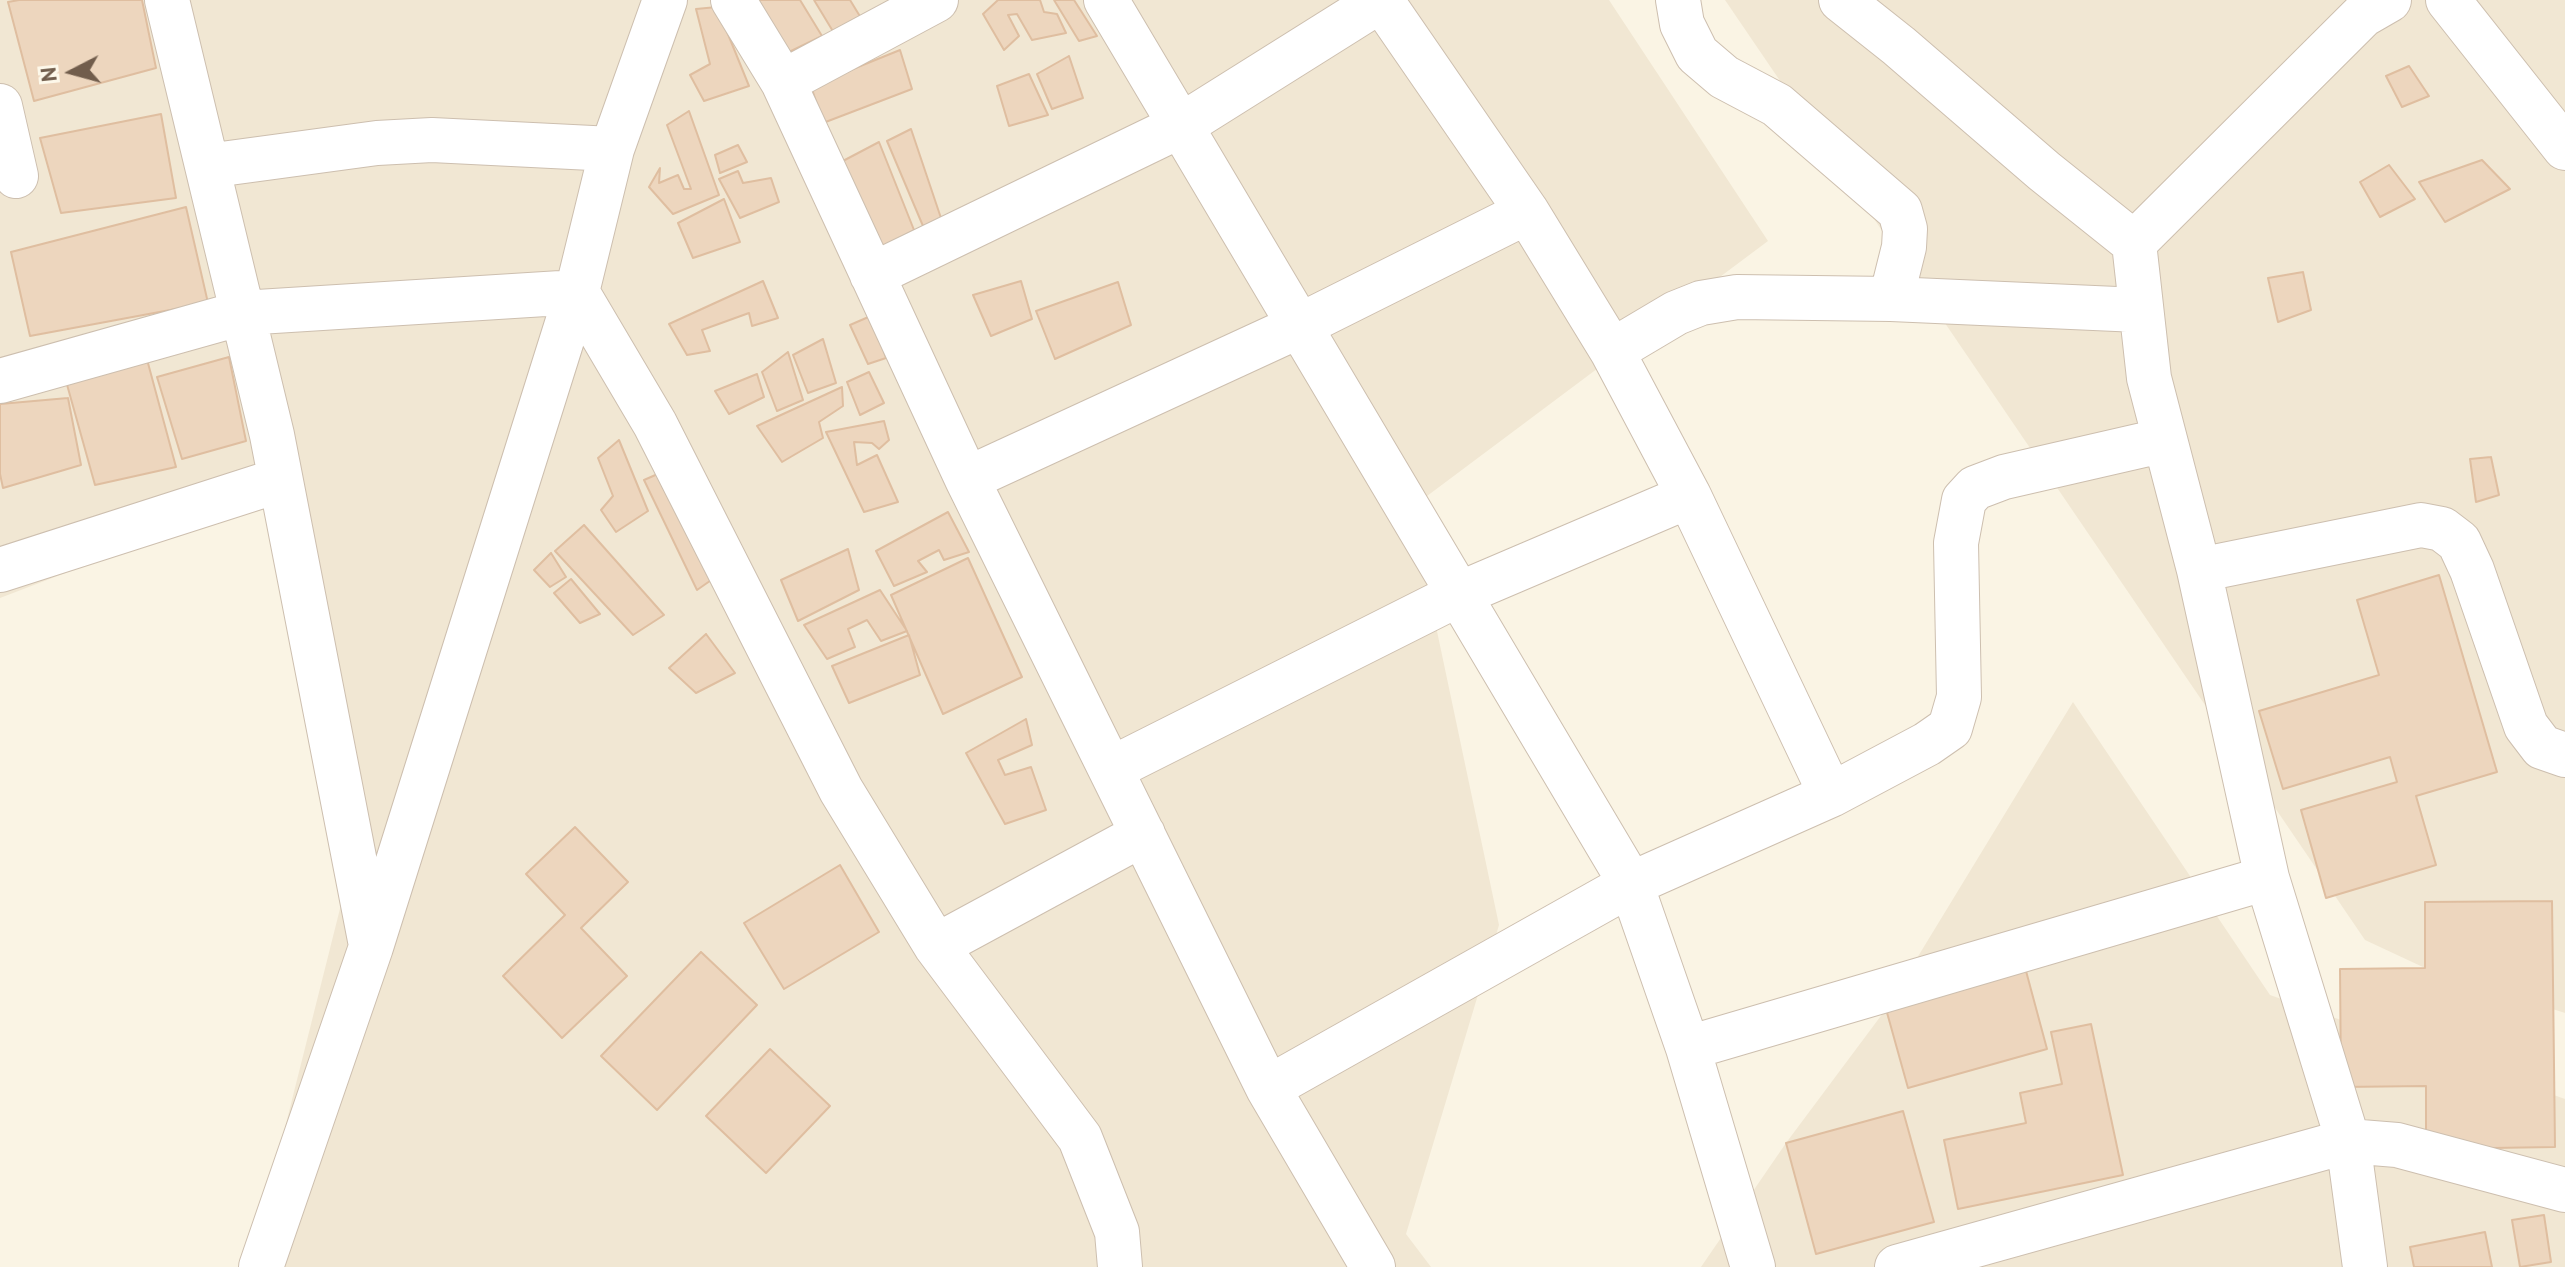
<!DOCTYPE html>
<html>
<head>
<meta charset="utf-8">
<style>
  body { margin:0 }
  #map { position:relative; width:2565px; height:1267px; overflow:hidden; background:#faf4e4; font-family:"PT Sans",sans-serif }
  canvas { display:block }
  .north { position:absolute; left:32px; top:32px; width:80px; height:80px; -webkit-text-stroke:6px #fdf8ea; paint-order:stroke; rotate:264deg; font-size:22px; font-weight:700; line-height:32px; text-align:center; color:#715d4c }
  .north::after { content:''; display:block; margin:auto; width:28px; height:36px; background:#715d4c; clip-path:polygon(50% 0,100% 100%,50% 72%,0 100%) }
</style>
</head>
<body>
<div id="map">
<canvas width="2565" height="1267"></canvas>
<div class="north">N</div>
</div>
<script>
const c = document.querySelector('canvas').getContext('2d');
c.lineJoin = 'round';
function paint(path, color) {
  c.fillStyle = color;
  c.fill(path, 'evenodd');
}
function toPath(rows) {
  const path = new Path2D();
  for (const r of rows) {
    path.moveTo(r[0], r[1]);
    for (let i = 2; i < r.length; i += 2) path.lineTo(r[i], r[i + 1]);
  }
  return path;
}
function stroke(path, color, width, dash) {
  c.strokeStyle = color;
  c.lineWidth = width;
  c.lineCap = dash ? 'butt' : 'round';
  c.setLineDash(dash || []);
  c.stroke(path);
}
paint(toPath([
  [0,0,1609,0,1768,241,1411,508,1499,925,1406,1234,1431,1267,250,1267,357,841,287,488,0,598],
  [1725,0,2565,0,2565,1013,2425,968,2365,940],
  [2073,702,2270,995,2565,1099,2565,1267,1701,1267,1786,1143,1886,1009]
]), '#f1e7d3');
const building = toPath([
  [19,0,142,0,156,68,34,101,8,2,19,0],
  [754,0,800,0,822,36,787,53,754,0],
  [814,0,850,0,861,18,834,33,814,0],
  [998,0,1040,0,1044,12,1057,14,1066,33,1032,40,1017,14,1008,15,1019,36,1004,50,983,14,998,0],
  [1054,0,1074,0,1097,36,1079,41,1054,0],
  [717,7,749,86,704,101,690,75,710,64,696,9,717,7],
  [900,50,912,89,823,123,811,86,900,50],
  [1069,56,1083,98,1052,109,1037,74,1069,56],
  [2409,66,2429,96,2402,107,2386,76,2409,66],
  [1029,74,1048,115,1009,126,997,86,1029,74],
  [689,111,719,195,673,214,649,187,660,168,659,183,678,175,684,189,691,189,667,125,689,111],
  [161,114,176,198,61,213,40,138,161,114],
  [911,129,943,224,923,226,887,141,911,129],
  [879,142,914,230,878,250,841,162,879,142],
  [738,145,747,162,720,173,715,155,738,145],
  [2482,160,2510,189,2445,222,2419,182,2482,160],
  [2389,165,2415,199,2380,217,2360,182,2389,165],
  [738,171,743,183,771,178,779,202,740,218,719,179,738,171],
  [724,199,740,242,693,258,678,223,724,199],
  [186,207,208,303,30,336,11,252,186,207],
  [2303,272,2311,310,2278,322,2268,278,2303,272],
  [763,281,778,318,752,326,749,313,702,330,710,351,687,355,669,324,763,281],
  [1021,281,1032,319,991,336,973,295,1021,281],
  [1118,282,1131,325,1055,359,1036,311,1118,282],
  [873,315,886,358,868,364,850,325,873,315],
  [823,339,836,383,808,393,793,355,823,339],
  [145,352,176,467,95,485,66,381,145,352],
  [788,352,803,400,777,411,762,372,788,352],
  [229,357,246,441,182,459,157,377,229,357],
  [869,372,884,403,860,415,847,382,869,372],
  [757,374,764,397,729,414,715,391,757,374],
  [842,387,843,406,819,422,823,438,782,462,757,426,842,387],
  [68,398,81,465,3,488,0,474,0,404,68,398],
  [884,421,889,440,879,449,872,443,854,442,857,465,877,455,898,502,864,512,826,432,884,421],
  [619,440,648,511,616,532,601,510,613,496,598,458,619,440],
  [2491,457,2499,495,2476,502,2470,459,2491,457],
  [660,473,717,576,697,590,644,480,660,473],
  [948,512,969,552,944,560,939,550,918,561,927,572,894,586,876,551,948,512],
  [584,525,664,615,633,635,555,551,584,525],
  [848,549,859,590,798,621,781,580,848,549],
  [551,553,566,577,550,587,534,570,551,553],
  [968,558,1022,677,943,714,891,595,968,558],
  [2439,575,2497,772,2416,796,2436,865,2326,898,2301,810,2397,782,2390,757,2283,789,2259,711,2379,675,2357,600,2439,575],
  [571,579,600,614,580,623,554,593,571,579],
  [880,590,907,631,881,641,867,620,848,629,855,647,827,659,804,625,880,590],
  [706,634,735,673,696,693,669,668,706,634],
  [909,635,920,675,849,703,832,666,909,635],
  [1026,719,1032,745,998,760,1005,775,1031,767,1046,810,1005,824,966,753,1026,719],
  [575,827,628,882,581,928,627,976,562,1038,503,976,565,915,526,874,575,827],
  [840,865,879,932,784,989,744,923,840,865],
  [2552,901,2555,1147,2426,1149,2426,1086,2341,1087,2340,969,2425,968,2425,902,2552,901],
  [701,952,757,1005,657,1110,601,1056,701,952],
  [2026,971,2047,1049,1908,1088,1886,1009,2026,971],
  [2091,1024,2123,1175,1958,1209,1944,1140,2026,1123,2020,1093,2062,1084,2051,1032,2091,1024],
  [770,1049,830,1106,766,1173,706,1116,770,1049],
  [1903,1111,1934,1222,1816,1254,1786,1143,1903,1111],
  [2544,1215,2551,1262,2520,1267,2512,1220,2544,1215],
  [2485,1232,2492,1267,2414,1267,2410,1247,2485,1232]
]);
paint(building, '#edd6be');
stroke(building, '#dfbea0', 2);
const street = toPath([
  [167,0,272,435,370,940],
  [733,0,783,82,967,479,1268,1088,1373,1267],
  [1106,0,1631,884,1688,1048,1753,1267],
  [1381,0,1527,212,1612,351,1689,496,1831,795],
  [1678,0,1682,24,1697,54,1724,77,1777,105,1900,211,1905,229,1904,247,1891,299],
  [1841,0,1899,46,2044,171,2134,243,2149,378,2199,570,2267,878,2348,1141,2365,1267],
  [2448,0,2565,148],
  [783,82,936,0],
  [0,106,16,176],
  [207,166,377,143,432,140,612,149],
  [2134,243,2363,15,2389,0],
  [872,275,1182,125,1381,0],
  [1612,351,1676,313,1701,303,1737,297,1891,299,2139,310],
  [0,381,242,313,577,292,655,424,841,790,936,946,1080,1138,1117,1232,1120,1267],
  [967,479,1299,326,1527,212],
  [0,570,280,480],
  [2199,570,2421,525,2442,529,2459,542,2472,570,2526,726,2542,747,2565,755],
  [1111,769,1457,595,1689,496],
  [936,946,1143,834],
  [1688,1048,2267,878],
  [1268,1088,1631,884,1831,795,1927,744,1950,728,1959,697,1956,543,1964,500,1975,488,2004,477,2165,440],
  [261,1267,371,947,577,292,612,149,665,0],
  [1897,1267,2348,1141,2397,1145,2565,1190]
]);
stroke(street, '#cdbfaf', 46);
stroke(street, '#fff', 44);
</script>
</body>
</html>
